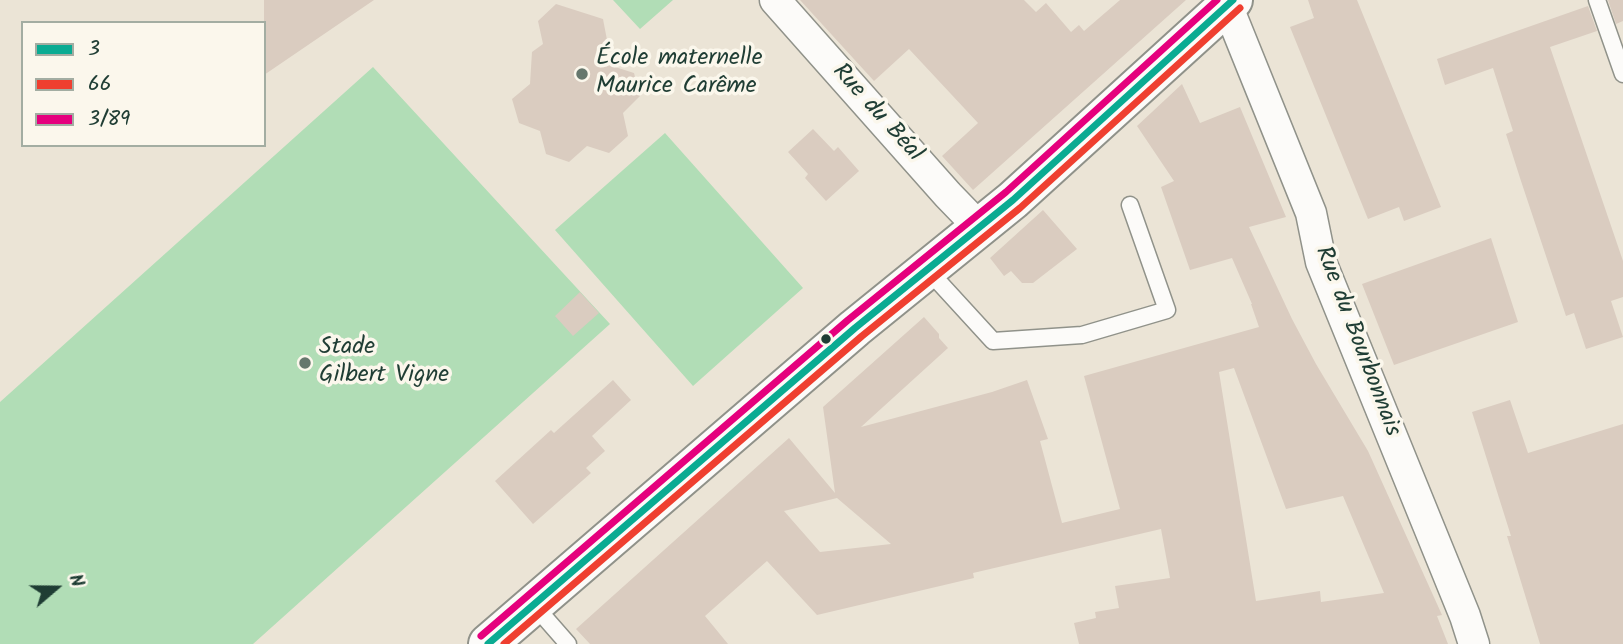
<!DOCTYPE html>
<html>
<head>
<meta charset="utf-8">
<style>
  body { margin:0 }
  #map { position:relative; width:1623px; height:644px; overflow:hidden; background:#ebe4d6; font-family:Kalam,sans-serif }
  canvas { display:block }
  .legend { position:absolute; left:21px; top:21px; width:245px; height:126px; box-sizing:border-box; background:#fbf7ec; border:2px solid #a3ada2; margin:0; padding:9px 12px; list-style:none; font-size:21px; color:#1f3d34 }
  .legend li { display:flex; align-items:center; gap:14px; height:35px }
  .legend b { width:35px; border:2px solid #a3ada2 }
  .north { position:absolute; left:21px; top:553px; width:70px; height:70px; -webkit-text-stroke:5px #fbf7ec; paint-order:stroke; rotate:70deg; font-size:19px; font-weight:700; line-height:28px; text-align:center; color:#1f3d34 }
  .north::after { content:''; display:block; margin:auto; width:24px; height:32px; background:#1f3d34; clip-path:polygon(50% 0,100% 100%,50% 72%,0 100%) }
</style>
</head>
<body>
<div id="map">
<canvas width="1623" height="644"></canvas>
<ul class="legend">
<li><b style="height:9px;background:#0aab92"></b>3</li>
<li><b style="height:9px;background:#ef3f30"></b>66</li>
<li><b style="height:9px;background:#e5007d"></b>3/89</li>
</ul>
<div class="north">N</div>
</div>
<script>
const c = document.querySelector('canvas').getContext('2d');
c.lineJoin = 'round';
function paint(path, color) {
  c.fillStyle = color;
  c.fill(path, 'evenodd');
}
function toPath(rows) {
  const path = new Path2D();
  for (const r of rows) {
    path.moveTo(r[0], r[1]);
    for (let i = 2; i < r.length; i += 2) path.lineTo(r[i], r[i + 1]);
  }
  return path;
}
function stroke(path, color, width, dash) {
  c.strokeStyle = color;
  c.lineWidth = width;
  c.lineCap = dash ? 'butt' : 'round';
  c.setLineDash(dash || []);
  c.stroke(path);
}
function drawText(font, color, halo, rows, align = 'center') {
  c.font = font + ' Kalam,sans-serif';
  c.lineWidth = 7;
  c.setLineDash([]);
  c.textBaseline = 'middle';
  c.strokeStyle = halo;
  c.fillStyle = color;
  for (const [text, x, y, turn = 0] of rows) {
    c.save();
    c.translate(x, y);
    c.rotate((+turn || 0) * Math.PI / 180);
    c.textAlign = isNaN(turn) ? turn : align;
    if (halo) c.strokeText(text, 0, 0);
    c.fillText(text, 0, 0);
    c.restore();
  }
}
paint(toPath([
  [613,0,673,0,640,29],
  [373,67,610,324,253,644,0,644,0,402],
  [665,133,803,288,693,386,555,230]
]), '#b1ddb6');
paint(toPath([
  [264,0,374,0,264,75],
  [800,0,1024,0,1036,12,1046,3,1071,32,1079,25,1084,31,1120,0,1186,0,973,190,942,156,978,123,909,49,874,81],
  [1308,0,1357,0,1441,207,1404,221,1399,207,1368,219,1290,27,1314,18],
  [1608,0,1623,0,1623,21,1616,24],
  [556,4,603,19,612,66,634,73,640,96,623,113,628,136,609,153,587,146,569,162,546,154,540,131,519,123,512,99,530,84,532,52,543,44,538,21],
  [1588,6,1597,31,1550,47,1623,261,1623,297,1611,301,1623,337,1586,349,1574,313,1566,316,1520,178,1506,134,1513,131,1493,68,1445,85,1437,59],
  [1182,84,1200,123,1240,107,1286,217,1249,227,1292,319,1316,364,1368,451,1442,615,1437,616,1448,644,1079,644,1074,623,1096,618,1095,612,1119,608,1115,586,1170,578,1161,529,973,573,974,578,817,615,767,561,705,616,728,644,590,644,576,629,789,438,835,493,823,407,924,317,939,334,939,338,948,348,861,427,992,392,1027,380,1048,439,1040,441,1062,523,1120,509,1084,376,1259,327,1251,304,1252,304,1232,258,1190,270,1161,187,1174,181,1137,126],
  [1234,368,1286,509,1343,496,1384,593,1321,602,1320,591,1256,601,1219,372],
  [837,498,891,544,820,552,784,511],
  [813,129,834,151,838,147,859,171,826,201,805,178,808,174,788,152],
  [1043,210,1077,249,1033,283,1022,283,1011,271,1004,276,990,258],
  [1491,238,1518,322,1394,365,1362,284],
  [580,292,599,313,573,336,555,316],
  [613,380,631,400,592,436,605,451,586,468,591,473,533,524,495,481,551,430,554,433],
  [1510,400,1528,453,1623,424,1623,644,1540,644,1507,536,1511,536,1472,412]
]), '#daccc0');
const service = toPath([
  [1597,0,1623,74],
  [927,269,993,341,1082,335,1167,310,1130,205],
  [533,604,568,644]
]);
const minor = toPath([
  [775,0,948,195,979,227],
  [1227,5,1311,213,1321,262,1465,616,1474,644]
]);
const secondary = toPath([
  [488,644,855,328,1013,200,1233,0]
]);
stroke(service, '#90928a', 19);
stroke(minor, '#90928a', 33);
stroke(secondary, '#90928a', 42);
stroke(service, '#fcfbf9', 16);
stroke(minor, '#fcfbf9', 30);
stroke(secondary, '#fcfbf9', 38);
stroke(toPath([
  [488,644,855,328,1013,200,1233,0]
]), '#0aab92', 7);
stroke(toPath([
  [504,644,862,336,1020,208,1240,8]
]), '#ef3f30', 7);
stroke(toPath([
  [481,636,848,320,1006,192,1217,0]
]), '#e5007d', 7);
for (const [x, y, r, color] of [
  [582,74,7,"#66776d"],
  [826,339,6,"#1f3d34"],
  [305,363,7,"#66776d"]
]) {
  const dot = new Path2D();
  dot.arc(x, y, r, 0, 2 * Math.PI);
  c.fillStyle = color;
  c.fill(dot);
  stroke(dot, '#fbf7ec', 2.5);
}
drawText('24px', '#1f3d34', '#fbf7ec', [
  ["École maternelle",596,60],
  ["Maurice Carême",596,88],
  ["Stade",319,349],
  ["Gilbert Vigne",319,377]
], 'left');
drawText('24px', '#1f3d34', '#fbf7ec', [
  ["Rue du Béal",876,114,48],
  ["Rue du Bourbonnais",1356,342,69]
]);
</script>
</body>
</html>
